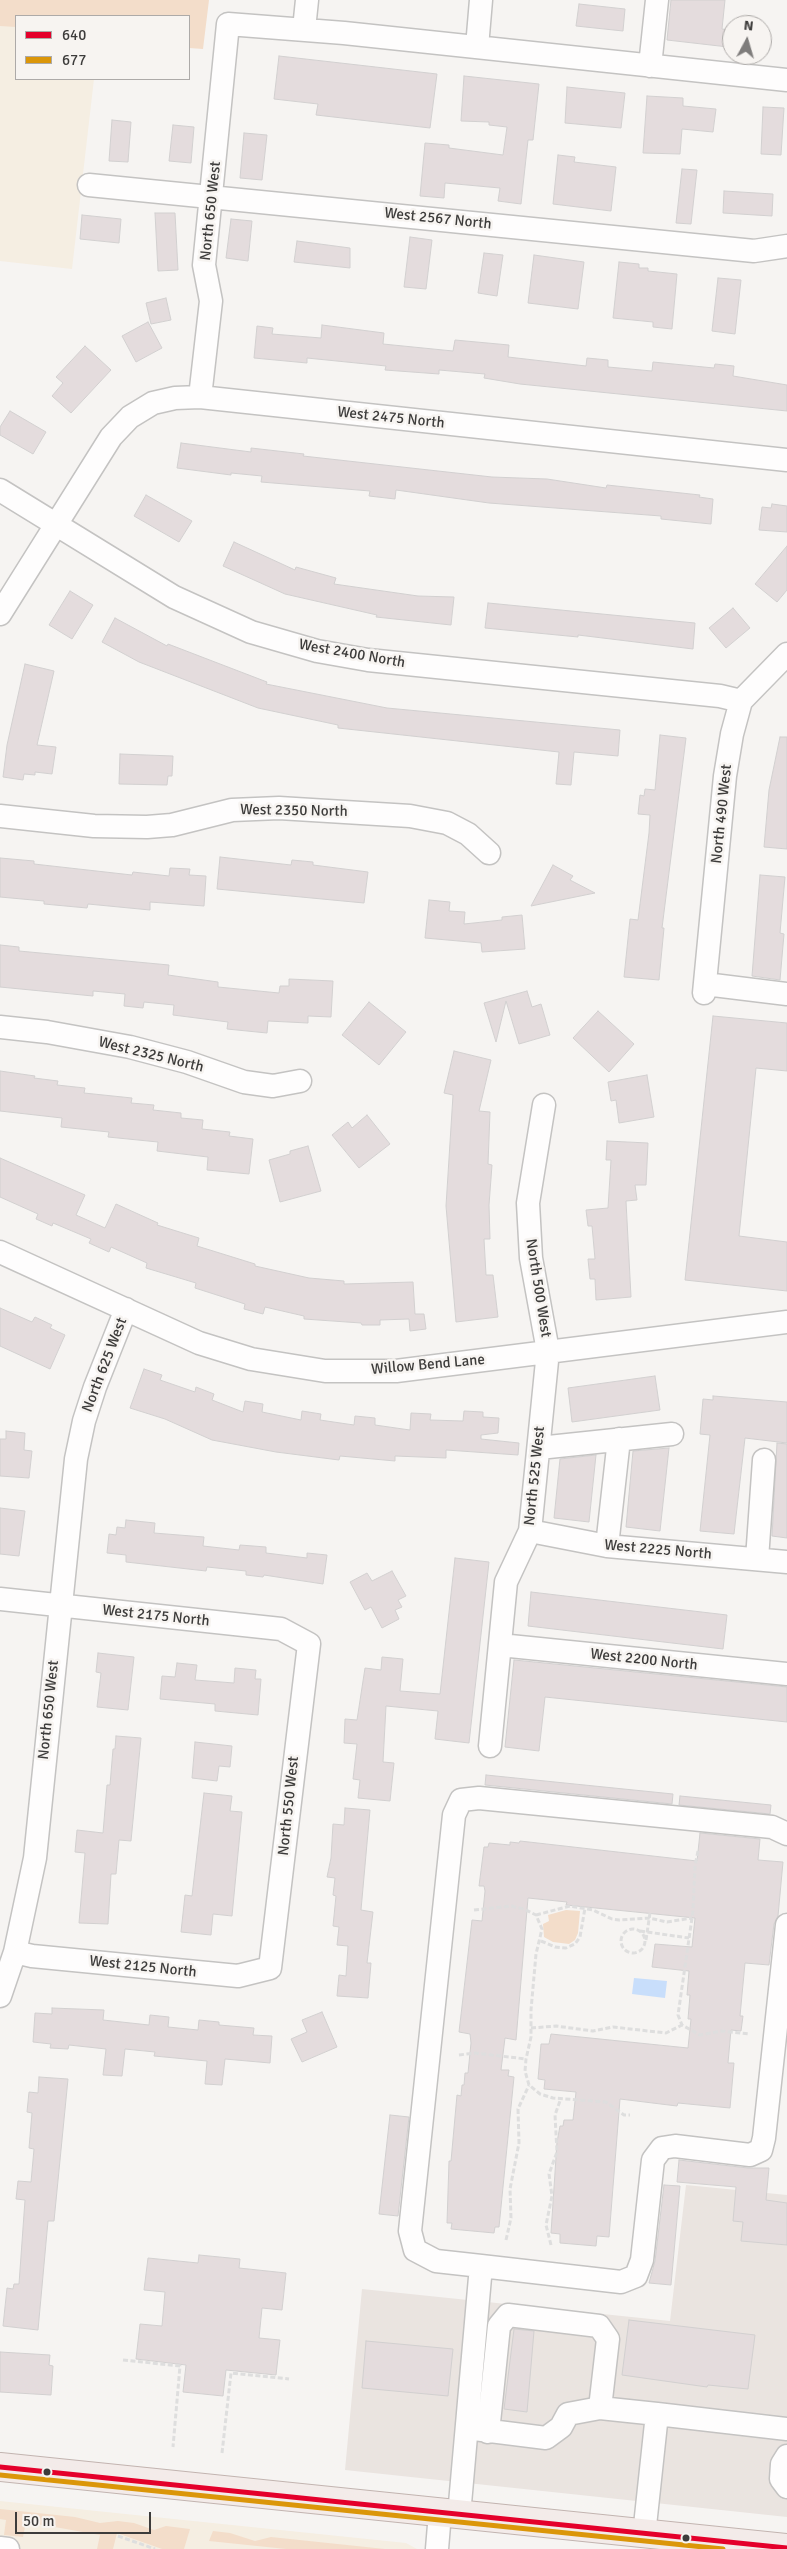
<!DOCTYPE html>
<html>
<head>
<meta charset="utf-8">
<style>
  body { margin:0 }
  #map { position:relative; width:787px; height:2549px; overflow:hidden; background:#f6f4f2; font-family:Signika,sans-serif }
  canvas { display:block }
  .legend { position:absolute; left:15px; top:15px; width:175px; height:65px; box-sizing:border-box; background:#f7f4f1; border:1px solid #adaaa8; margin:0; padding:6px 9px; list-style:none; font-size:15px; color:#3d3c3b }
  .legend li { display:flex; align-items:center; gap:10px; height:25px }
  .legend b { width:25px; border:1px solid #adaaa8 }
  .north { position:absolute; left:722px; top:15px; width:50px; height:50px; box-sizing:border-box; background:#f7f4f1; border:1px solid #adaaa8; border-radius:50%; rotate:6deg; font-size:14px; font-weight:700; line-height:20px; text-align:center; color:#3d3c3b }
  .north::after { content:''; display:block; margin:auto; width:18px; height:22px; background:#7e7c7b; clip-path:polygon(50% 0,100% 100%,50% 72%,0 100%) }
  .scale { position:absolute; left:15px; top:2512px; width:136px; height:22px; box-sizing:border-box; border:2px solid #3d3c3b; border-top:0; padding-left:6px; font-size:15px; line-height:18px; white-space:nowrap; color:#3d3c3b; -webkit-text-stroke:4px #f7f4f1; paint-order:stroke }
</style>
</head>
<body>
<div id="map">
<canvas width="787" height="2549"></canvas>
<ul class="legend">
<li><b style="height:6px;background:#e4002b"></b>640</li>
<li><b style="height:6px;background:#db9609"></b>677</li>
</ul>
<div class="north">N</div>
<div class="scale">50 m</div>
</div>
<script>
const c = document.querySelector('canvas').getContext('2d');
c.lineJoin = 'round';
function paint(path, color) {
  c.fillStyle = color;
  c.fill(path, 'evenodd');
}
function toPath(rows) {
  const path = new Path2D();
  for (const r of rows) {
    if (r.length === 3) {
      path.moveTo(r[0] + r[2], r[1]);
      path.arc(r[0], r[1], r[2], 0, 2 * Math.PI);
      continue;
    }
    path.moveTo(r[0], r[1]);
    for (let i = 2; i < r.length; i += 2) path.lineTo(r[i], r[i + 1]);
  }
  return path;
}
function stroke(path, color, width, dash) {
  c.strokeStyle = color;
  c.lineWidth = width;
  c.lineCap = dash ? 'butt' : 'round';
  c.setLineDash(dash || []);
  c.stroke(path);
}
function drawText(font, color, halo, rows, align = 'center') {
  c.font = font + ' Signika,sans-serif';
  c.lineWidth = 5;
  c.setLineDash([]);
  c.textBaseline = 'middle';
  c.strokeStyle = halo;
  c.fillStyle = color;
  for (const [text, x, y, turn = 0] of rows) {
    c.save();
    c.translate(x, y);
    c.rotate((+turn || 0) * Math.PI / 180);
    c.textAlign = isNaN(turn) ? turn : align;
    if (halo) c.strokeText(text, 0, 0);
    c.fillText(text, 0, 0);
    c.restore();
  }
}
paint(toPath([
  [686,2185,787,2195,787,2517,345,2470,362,2289,670,2321]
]), '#eae4e0');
paint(toPath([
  [0,0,102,0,100,16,16,16,16,79,94,79,72,269,0,261],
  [0,2501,406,2543,417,2549,0,2549]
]), '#f5eee2');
paint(toPath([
  [0,0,209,0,203,49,189,48,189,16,16,16,16,27,0,26],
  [566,1910,580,1911,578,1933,575,1940,569,1944,553,1942,544,1937,543,1924,549,1921,548,1915],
  [0,2509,75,2517,100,2523,118,2521,134,2523,154,2530,166,2526,190,2529,184,2549,162,2549,117,2533,113,2549,97,2549,100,2535,26,2522,23,2537,4,2535,6,2520,0,2519],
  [213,2531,230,2533,255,2541,271,2537,385,2549,286,2549,209,2541]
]), '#f3ddca');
paint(toPath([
  [634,1978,667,1981,665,1998,632,1994]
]), '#c8defb');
const building = toPath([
  [671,0,725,0,722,29,730,30,728,47,667,40,671,0],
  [579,4,625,9,623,31,576,26,579,4],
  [279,56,437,74,430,128,316,115,318,104,274,99,279,56],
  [464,76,539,84,533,140,528,140,521,204,498,201,500,188,445,183,444,198,420,196,425,143,449,145,449,148,503,155,507,127,489,125,489,122,461,121,464,76],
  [567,87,625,93,621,128,565,123,567,87],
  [647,96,683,98,683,106,716,109,713,132,682,129,680,154,643,153,647,96],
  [763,107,784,108,781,155,761,154,763,107],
  [112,120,131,122,128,162,109,161,112,120],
  [173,125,194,127,191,163,169,161,173,125],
  [244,133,267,135,262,180,240,178,244,133],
  [558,155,575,157,574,162,616,167,611,211,553,204,558,155],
  [682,169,697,170,691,224,676,223,682,169],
  [724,191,773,194,772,216,723,213,724,191],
  [155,213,175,213,178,270,158,271,155,213],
  [82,215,121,219,119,243,80,239,82,215],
  [231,219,252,221,248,261,226,258,231,219],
  [410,237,432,240,426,289,404,287,410,237],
  [297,241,350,248,350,268,294,262,297,241],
  [484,253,503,255,497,296,478,293,484,253],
  [534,255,584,262,578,309,528,303,534,255],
  [619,262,639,264,639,268,648,268,648,271,677,274,672,329,653,327,653,322,613,318,619,262],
  [718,278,741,280,735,334,712,331,718,278],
  [166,298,171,320,151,324,146,303,166,298],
  [148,322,162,348,136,362,122,336,148,322],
  [322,325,384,333,383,344,453,351,455,340,509,345,508,357,586,366,587,358,608,360,608,367,652,371,653,362,714,368,715,364,734,366,733,376,787,385,787,411,520,384,484,378,485,374,439,370,439,374,385,370,386,366,307,358,307,363,254,358,257,326,273,328,272,334,321,338,322,325],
  [85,346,111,370,71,413,52,396,63,383,56,377,85,346],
  [10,411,46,432,33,454,0,435,0,427,10,411],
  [181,443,251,452,251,448,304,454,303,456,492,477,547,479,606,488,607,485,700,495,699,497,713,499,711,524,661,519,661,516,489,503,396,490,395,499,369,496,370,491,261,482,262,476,231,473,231,475,177,468,181,443],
  [146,495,192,521,179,542,134,516,146,495],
  [772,504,787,506,787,532,759,530,762,507,771,508,772,504],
  [234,542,295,570,296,567,336,578,334,584,418,596,454,597,451,625,376,617,377,615,285,594,223,566,234,542],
  [787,546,787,590,777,602,755,584,787,546],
  [70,591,93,605,72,639,49,625,70,591],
  [488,603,695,623,693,649,578,635,578,637,485,628,488,603],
  [733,608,750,628,726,648,709,628,733,608],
  [115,618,167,646,168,644,267,682,266,684,387,708,620,730,618,756,574,752,571,785,556,784,559,752,338,728,338,725,258,708,139,662,102,642,115,618],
  [25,664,54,671,37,745,56,747,52,774,35,772,35,775,24,774,23,780,3,777,7,745,25,664],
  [660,735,686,738,662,928,664,928,659,980,624,977,630,919,638,920,649,833,650,815,638,814,640,795,644,796,645,789,655,790,660,735],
  [780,737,787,737,787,849,764,847,769,790,780,737],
  [120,754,173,756,172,776,168,776,167,785,119,784,120,754],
  [220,857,291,865,292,860,313,862,313,865,368,872,364,903,217,889,220,857],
  [0,858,34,861,34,864,132,875,133,872,169,876,170,868,190,869,189,875,206,876,204,906,150,902,150,910,88,904,87,908,44,904,44,901,0,897,0,858],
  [553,865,573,876,570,880,595,893,531,906,553,865],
  [760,875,785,877,780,933,784,934,780,980,752,976,760,875],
  [429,900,450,902,449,911,465,912,464,924,502,920,502,917,522,915,525,949,482,952,481,943,425,938,429,900],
  [0,945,19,947,19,951,169,965,168,975,218,982,218,987,279,993,280,986,289,986,289,979,333,981,331,1017,308,1016,308,1023,268,1021,267,1033,227,1029,228,1022,173,1015,174,1005,144,1002,143,1008,124,1006,125,994,93,991,93,996,0,987,0,945],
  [527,991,532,1007,541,1004,550,1035,519,1044,506,1001,496,1042,484,1003,527,991],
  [369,1002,406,1032,379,1065,342,1035,369,1002],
  [598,1011,634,1044,609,1072,573,1038,598,1011],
  [713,1016,787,1023,787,1071,756,1068,739,1236,787,1242,787,1291,685,1280,713,1016],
  [454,1051,491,1060,479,1111,490,1112,488,1164,492,1165,489,1205,490,1239,484,1239,486,1275,493,1275,498,1317,456,1322,446,1206,453,1095,444,1093,454,1051],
  [0,1071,35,1076,34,1078,58,1081,57,1085,85,1088,84,1093,132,1098,131,1103,154,1105,153,1110,181,1113,181,1118,203,1120,202,1129,230,1132,229,1136,253,1139,249,1174,207,1170,208,1157,157,1151,158,1142,108,1137,109,1132,61,1127,62,1118,0,1111,0,1071],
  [647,1075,654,1117,619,1123,616,1100,611,1101,608,1082,647,1075],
  [367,1115,390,1144,359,1168,332,1135,348,1122,352,1128,367,1115],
  [607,1141,648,1143,646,1185,635,1185,637,1200,626,1201,631,1297,596,1300,595,1279,590,1279,588,1259,595,1259,592,1226,588,1226,586,1210,608,1208,611,1160,606,1160,607,1141],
  [308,1146,321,1191,280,1202,269,1160,290,1154,290,1151,308,1146],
  [0,1158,85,1195,76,1215,105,1228,116,1204,158,1223,157,1225,199,1238,197,1246,255,1264,255,1266,309,1278,344,1281,344,1284,413,1282,415,1314,424,1314,426,1329,410,1331,409,1319,380,1320,380,1325,362,1325,361,1323,304,1319,304,1316,265,1307,263,1314,244,1309,245,1304,195,1288,196,1283,146,1268,147,1263,111,1247,109,1252,89,1243,91,1239,53,1223,52,1226,36,1219,38,1214,0,1197,0,1158],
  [0,1308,32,1322,35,1317,52,1325,50,1328,65,1335,50,1369,0,1346,0,1308],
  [144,1369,162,1375,160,1380,195,1392,196,1387,214,1394,212,1400,243,1412,245,1401,263,1404,262,1412,301,1420,302,1411,321,1414,320,1420,354,1425,355,1416,375,1418,375,1425,410,1430,411,1413,431,1414,430,1420,463,1421,464,1411,483,1412,483,1417,499,1418,498,1433,481,1435,481,1439,519,1443,518,1455,446,1450,446,1458,395,1456,395,1461,340,1456,339,1460,276,1452,212,1440,165,1419,130,1408,144,1369],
  [655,1376,660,1410,572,1422,568,1388,655,1376],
  [713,1396,787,1402,787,1443,745,1438,734,1534,700,1531,710,1435,700,1434,703,1399,713,1400,713,1396],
  [6,1431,25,1433,24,1450,32,1451,29,1478,0,1476,0,1439,6,1439,6,1431],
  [777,1443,787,1444,787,1538,772,1536,777,1443],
  [669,1448,660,1531,626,1527,633,1451,669,1448],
  [596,1455,589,1522,554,1518,560,1459,596,1455],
  [0,1508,25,1511,19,1556,0,1554,0,1508],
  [126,1520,155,1523,154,1533,204,1537,203,1546,239,1550,240,1545,266,1547,266,1553,307,1558,307,1553,327,1555,323,1584,264,1575,263,1577,246,1575,246,1571,207,1567,206,1571,126,1562,126,1555,107,1553,109,1534,116,1535,117,1527,125,1528,126,1520],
  [455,1558,489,1562,469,1743,435,1739,438,1711,386,1706,383,1762,394,1763,390,1801,358,1798,360,1780,353,1779,357,1744,344,1743,345,1719,357,1720,365,1668,381,1670,382,1657,403,1659,400,1691,440,1694,455,1558],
  [392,1571,406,1596,398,1600,402,1607,395,1610,399,1619,382,1628,371,1607,365,1610,350,1582,367,1573,372,1581,392,1571],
  [531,1592,727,1615,723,1649,528,1626,531,1592],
  [98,1653,134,1657,128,1710,97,1707,101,1673,96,1672,98,1653],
  [514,1660,787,1687,787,1722,545,1697,539,1751,505,1747,514,1660],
  [177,1663,197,1665,195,1680,234,1683,235,1668,256,1670,255,1679,261,1679,258,1715,215,1711,215,1704,160,1699,162,1676,175,1677,177,1663],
  [116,1736,141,1738,131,1841,119,1840,116,1874,111,1874,108,1924,79,1923,85,1853,75,1852,77,1830,103,1833,107,1785,110,1785,113,1749,115,1749,116,1736],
  [195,1742,232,1746,230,1767,219,1766,217,1781,192,1778,195,1742],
  [486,1775,673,1794,672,1804,485,1785,486,1775],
  [204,1793,232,1796,230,1811,242,1812,232,1916,213,1914,211,1935,181,1932,185,1895,192,1896,204,1793],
  [680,1796,771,1805,770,1814,679,1805,680,1796],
  [345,1808,370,1810,361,1910,373,1912,367,1963,371,1963,368,1998,337,1996,339,1975,346,1976,348,1946,337,1945,339,1927,333,1926,336,1896,333,1895,335,1878,327,1877,331,1858,333,1824,344,1825,345,1808],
  [700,1833,760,1839,758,1860,783,1862,778,1916,774,1924,769,1965,745,1963,740,2016,743,2016,741,2031,731,2030,728,2063,734,2063,730,2108,678,2103,677,2106,620,2099,609,2237,597,2236,596,2246,560,2243,560,2234,551,2233,557,2142,560,2126,563,2126,564,2120,573,2120,576,2092,544,2089,545,2080,538,2079,541,2044,549,2044,551,2034,688,2048,691,2019,688,2019,690,1995,687,1995,689,1971,652,1967,655,1944,692,1947,695,1918,566,1905,567,1902,528,1898,516,2040,505,2038,501,2070,509,2070,508,2076,514,2077,499,2227,495,2227,494,2233,451,2229,452,2223,447,2223,449,2161,451,2161,457,2095,461,2096,462,2085,464,2085,465,2073,468,2073,471,2043,470,2034,459,2032,472,1920,482,1921,485,1891,484,1886,479,1886,484,1847,488,1847,489,1843,510,1845,510,1842,519,1843,520,1841,697,1861,700,1833],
  [52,2008,104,2010,103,2020,149,2025,150,2015,169,2017,168,2027,198,2030,199,2020,219,2022,219,2025,254,2028,253,2035,272,2036,270,2063,225,2059,222,2085,205,2084,207,2061,154,2056,155,2052,125,2049,122,2076,103,2075,106,2049,69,2045,68,2049,50,2048,51,2044,33,2042,35,2013,52,2014,52,2008],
  [322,2012,337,2047,302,2062,291,2039,307,2032,302,2020,322,2012],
  [39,2077,68,2079,54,2221,48,2221,38,2330,3,2326,7,2288,13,2289,14,2284,19,2284,25,2200,16,2199,18,2181,31,2182,34,2149,29,2148,32,2113,27,2112,29,2092,38,2093,39,2077],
  [390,2115,409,2117,398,2216,379,2214,390,2115],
  [679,2160,748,2168,769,2168,766,2200,787,2203,787,2245,741,2241,743,2222,733,2221,736,2187,677,2182,679,2160],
  [664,2185,680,2186,671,2285,649,2283,655,2261,664,2185],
  [199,2255,240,2259,239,2268,286,2273,282,2310,262,2308,259,2338,280,2340,276,2375,226,2370,223,2396,183,2392,186,2365,136,2359,140,2324,162,2326,165,2292,144,2290,148,2258,198,2263,199,2255],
  [629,2320,755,2335,748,2389,708,2385,707,2387,622,2375,629,2320],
  [514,2329,534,2331,527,2412,504,2409,514,2329],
  [366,2341,453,2349,448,2396,362,2388,366,2341],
  [0,2352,50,2355,49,2365,53,2366,51,2395,0,2392,0,2352]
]);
paint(building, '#e4dcdd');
stroke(building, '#d2d0d0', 1);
const minor = toPath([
  [304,29,307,0],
  [477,47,481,0],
  [650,66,657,0],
  [89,185,754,251,787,246],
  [200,397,211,301,204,265,228,24,344,33,787,80],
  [0,490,174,597,251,632,317,651,368,660,720,696,741,701],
  [0,614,111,437,130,417,153,403,175,398,200,397,787,460],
  [0,816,94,826,147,827,172,825,232,810,279,808,410,816,447,823,468,834,489,853],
  [705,984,787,994],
  [704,993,725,776,732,734,741,701,787,654],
  [0,1027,47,1032,130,1047,187,1062,244,1082,273,1086,300,1081],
  [0,1252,199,1343,251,1359,325,1371,396,1371,787,1322],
  [539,1448,672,1434],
  [530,1531,607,1546,787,1562],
  [607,1546,619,1439],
  [757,1559,764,1460],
  [0,1599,281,1629,309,1644,270,1968,238,1976,32,1956,15,1952],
  [500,1645,787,1674],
  [490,1746,506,1582,530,1531,548,1351,531,1258,528,1203,544,1105],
  [787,1834,772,1827,479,1798,461,1800,454,1815,410,2231,415,2250,436,2261,481,2266,621,2282,636,2276,642,2260,653,2160,662,2148,675,2146,750,2155,761,2150,764,2138,787,1925],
  [0,1996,15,1952,35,1858,76,1459,84,1421,95,1387,126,1309],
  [474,2429,546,2438,561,2427,568,2414,600,2408,657,2414],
  [488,2432,499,2326,508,2315,599,2326,608,2339,600,2408],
  [787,2456,782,2464,781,2479,787,2487],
  [459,2515,481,2266],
  [644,2535,657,2414,787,2429],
  [0,2548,8,2549],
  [437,2549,440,2513]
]);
const major = toPath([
  [0,2467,787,2548]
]);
stroke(minor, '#c4c3c2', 25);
stroke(major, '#c2b4b0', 30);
stroke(toPath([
  [698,1851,695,1866,693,1911,678,2015,682,2025,700,2035,722,2031,749,2034],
  [474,1910,511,1906,524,1909,536,1915,542,1929,536,1954,531,2010,531,2037,526,2059,525,2071,529,2085,540,2094,553,2098,606,2102,624,2115,630,2115],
  [536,1915,570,1906,593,1910,612,1919,619,1920,649,1918,667,1922,692,1918],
  [633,1941,12],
  [640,1931,689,1938],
  [646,1940,650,1913],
  [541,1941,555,1947,566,1948,575,1944,580,1937,585,1908],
  [531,2028,556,2026,593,2031,613,2027,666,2033,682,2025],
  [459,2055,475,2053,526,2059],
  [506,2240,511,2218,510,2189,519,2143,518,2109,529,2085],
  [551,2245,546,2225,552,2196,549,2174,557,2152,555,2115,561,2098],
  [123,2360,180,2366,173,2447],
  [222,2453,231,2373,289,2379],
  [118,2536,155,2549]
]), '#dedede', 3, [5, 2.5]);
stroke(minor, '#fefdfd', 22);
stroke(major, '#f3ebe9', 28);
stroke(toPath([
  [0,2467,787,2548]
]), '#e4002b', 5);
stroke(toPath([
  [0,2475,723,2549]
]), '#db9609', 5);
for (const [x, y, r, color] of [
  [47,2472,4.5,"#3d3c3b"],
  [686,2538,4.5,"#3d3c3b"]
]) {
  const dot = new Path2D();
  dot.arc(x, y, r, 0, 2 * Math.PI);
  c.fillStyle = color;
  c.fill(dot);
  stroke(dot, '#f7f4f1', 2);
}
drawText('15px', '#3d3c3b', '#f7f4f1', [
  ["North 650 West",211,211,-84],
  ["West 2567 North",438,219,6],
  ["West 2475 North",391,418,6],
  ["West 2400 North",352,654,10],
  ["West 2350 North",294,811,1],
  ["North 490 West",722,814,-84],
  ["West 2325 North",151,1055,14],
  ["North 500 West",538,1288,81],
  ["North 625 West",105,1365,-69],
  ["Willow Bend Lane",428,1365,-5],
  ["North 525 West",535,1476,-84],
  ["West 2225 North",658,1550,5],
  ["West 2175 North",156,1616,6],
  ["West 2200 North",644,1660,6],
  ["North 650 West",49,1710,-84],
  ["North 550 West",289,1806,-84],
  ["West 2125 North",143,1967,6]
]);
</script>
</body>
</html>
